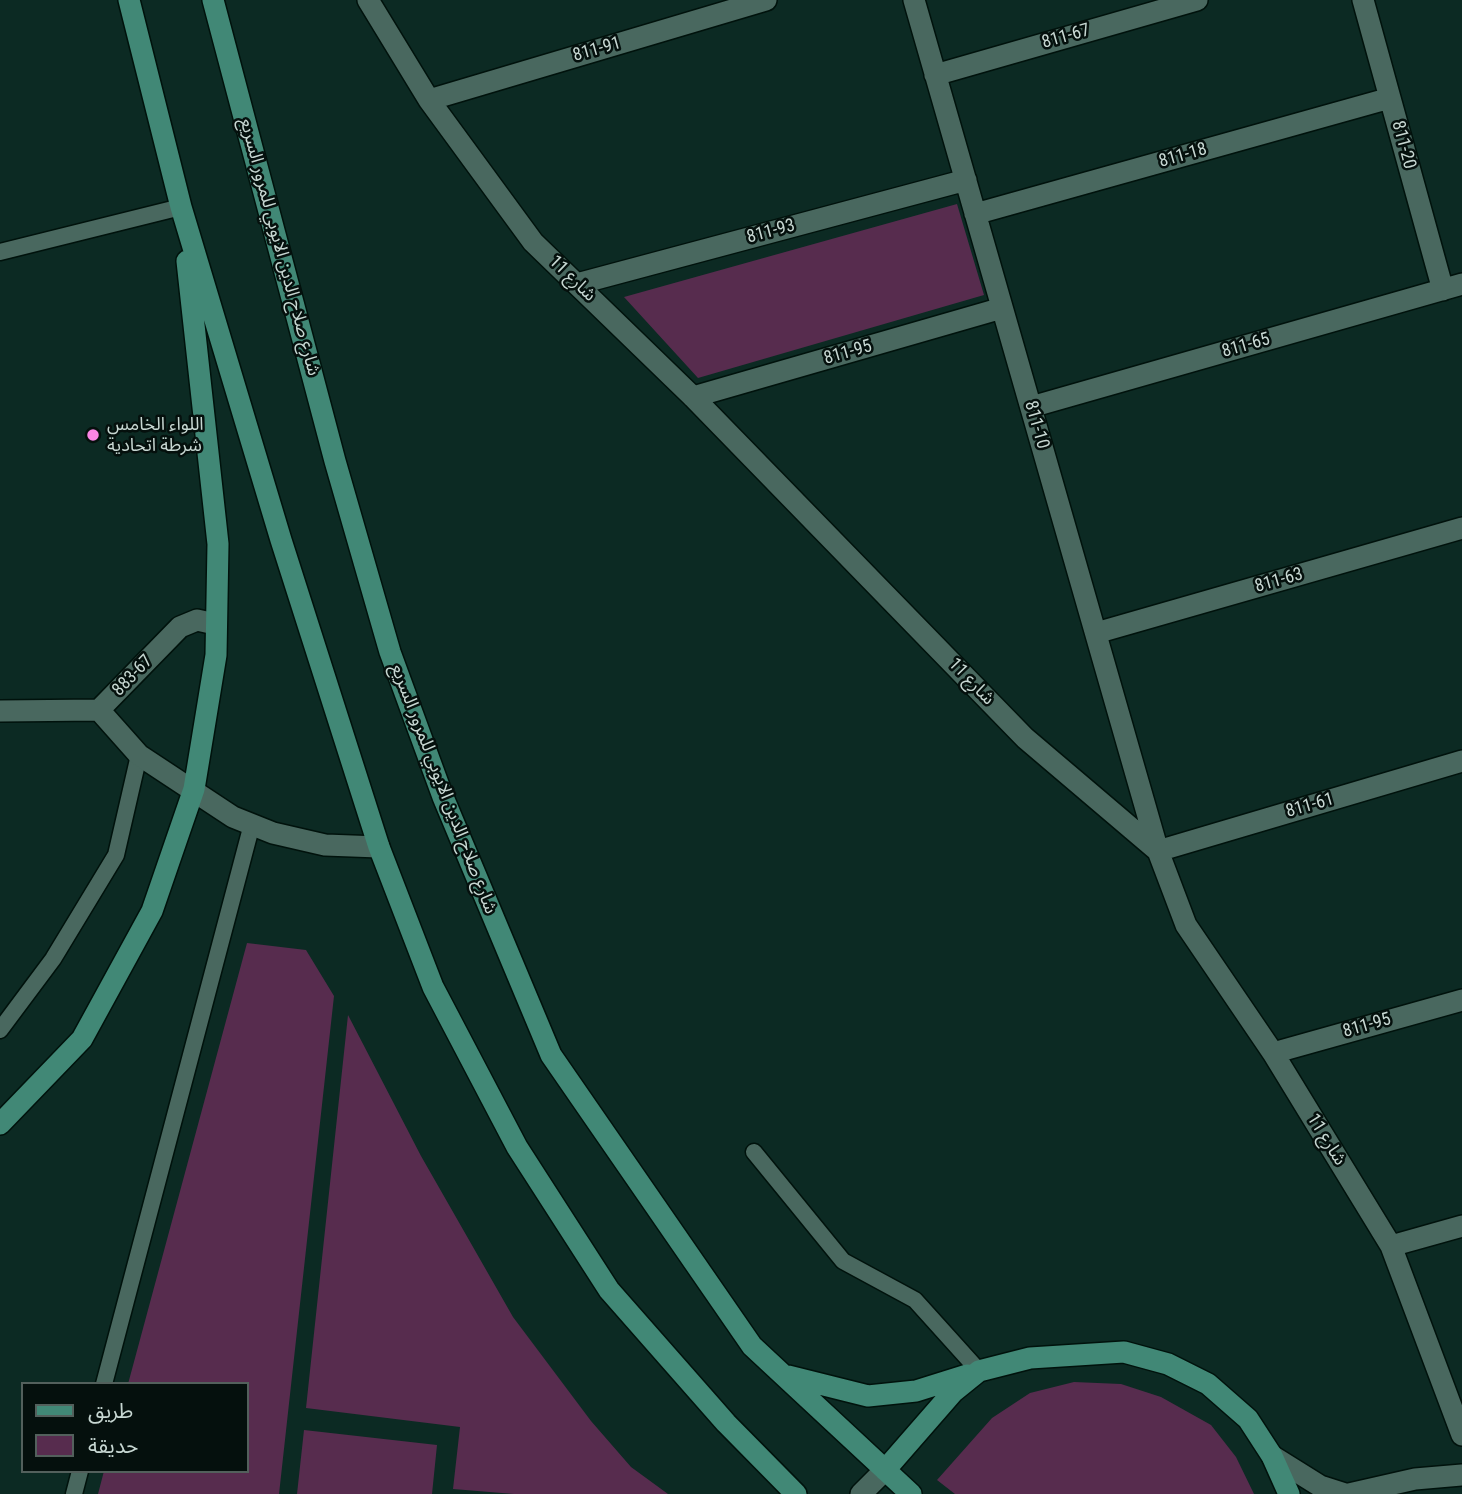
<!DOCTYPE html>
<html>
<head>
<meta charset="utf-8">
<style>
  body { margin:0 }
  #map { position:relative; width:1462px; height:1494px; overflow:hidden; background:#0c2a23; font-family:"Roboto Condensed","Noto Sans Arabic",sans-serif }
  canvas { display:block }
  .legend { position:absolute; left:21px; top:1382px; width:228px; height:91px; box-sizing:border-box; background:#05100d; border:2px solid #53605c; margin:0; padding:9px 12px; list-style:none; font-size:21px; color:#c7d7d2 }
  .legend li { display:flex; align-items:center; gap:14px; height:35px }
  .legend b { width:35px; border:2px solid #53605c }
</style>
</head>
<body>
<div id="map">
<canvas width="1462" height="1494"></canvas>
<ul class="legend">
<li><b style="height:9px;background:#418876"></b>طريق</li>
<li><b style="height:19px;background:#572c4e"></b>حديقة</li>
</ul>
</div>
<script>
const c = document.querySelector('canvas').getContext('2d');
c.lineJoin = 'round';
function paint(path, color) {
  c.fillStyle = color;
  c.fill(path, 'evenodd');
}
function toPath(rows) {
  const path = new Path2D();
  for (const r of rows) {
    path.moveTo(r[0], r[1]);
    for (let i = 2; i < r.length; i += 2) path.lineTo(r[i], r[i + 1]);
  }
  return path;
}
function stroke(path, color, width, dash) {
  c.strokeStyle = color;
  c.lineWidth = width;
  c.lineCap = dash ? 'butt' : 'round';
  c.setLineDash(dash || []);
  c.stroke(path);
}
function drawText(font, color, halo, rows, align = 'center') {
  c.font = font + ' "Roboto Condensed","Noto Sans Arabic",sans-serif';
  c.lineWidth = 5;
  c.setLineDash([]);
  c.textBaseline = 'middle';
  c.strokeStyle = halo;
  c.fillStyle = color;
  for (const [text, x, y, turn = 0] of rows) {
    c.save();
    c.translate(x, y);
    c.rotate((+turn || 0) * Math.PI / 180);
    c.textAlign = isNaN(turn) ? turn : align;
    if (halo) c.strokeText(text, 0, 0);
    c.fillText(text, 0, 0);
    c.restore();
  }
}
paint(toPath([
  [957,204,984,295,698,378,624,297],
  [247,943,306,950,334,996,279,1494,98,1494,104,1471,247,1471,247,1384,128,1384],
  [348,1015,421,1156,513,1317,591,1421,631,1467,668,1494,514,1494,453,1489,460,1427,306,1408],
  [1074,1382,1121,1384,1161,1397,1211,1425,1236,1457,1254,1494,955,1494,937,1480,992,1418,1030,1393],
  [304,1430,437,1445,432,1494,297,1494]
]), '#572c4e');
const lane = toPath([
  [0,252,181,207],
  [0,1030,53,959,116,855,139,755],
  [754,1152,843,1261,915,1300,979,1371],
  [104,1384,252,824],
  [74,1494,80,1471]
]);
const street = toPath([
  [368,0,429,100,533,242,693,397,1025,738,1158,851,1186,925,1273,1053,1391,1246,1462,1435],
  [914,0,1158,851,1462,761],
  [1363,0,1443,290],
  [935,75,1197,0],
  [429,100,766,0],
  [975,214,1390,98],
  [577,284,966,180],
  [693,397,1002,308],
  [1031,407,1462,284],
  [1096,633,1462,528],
  [99,710,139,755,233,817,273,833,325,845,379,847],
  [0,711,99,710,180,627,197,620,215,624],
  [1273,1053,1462,1000],
  [1391,1246,1462,1226]
]);
const secondary = toPath([
  [1272,1456,1320,1486,1345,1494],
  [861,1494,885,1470],
  [1349,1494,1415,1479,1462,1475]
]);
const primary = toPath([
  [129,0,181,207,281,540,379,847,433,987,517,1147,609,1290,726,1423,796,1494],
  [213,0,335,461,390,652,443,797,551,1055,752,1346,911,1494],
  [0,1124,82,1039,152,911,194,789,216,655,218,544,187,261],
  [788,1376,868,1396,916,1391,967,1375],
  [885,1470,953,1392,979,1371,1030,1358,1124,1352,1168,1364,1208,1384,1248,1419,1272,1456,1289,1494]
]);
stroke(lane, '#00120c', 19);
stroke(street, '#00120c', 24);
stroke(secondary, '#00120c', 24);
stroke(primary, '#00120c', 24);
stroke(lane, '#49685f', 16);
stroke(street, '#49685f', 21);
stroke(secondary, '#49685f', 21);
stroke(primary, '#418876', 21);
for (const [x, y, r, color] of [
  [93,435,7,"#fb86e5"]
]) {
  const dot = new Path2D();
  dot.arc(x, y, r, 0, 2 * Math.PI);
  c.fillStyle = color;
  c.fill(dot);
  stroke(dot, '#05100d', 2.5);
}
drawText('18px', '#c7d7d2', '#05100d', [
  ["811-67",1066,37,-16],
  ["811-91",597,50,-16],
  ["811-20",1403,145,75],
  ["811-18",1183,156,-16],
  ["811-93",771,232,-15],
  ["شارع صلاح الدين الايوبي للمرور السريع",279,247,75],
  ["شارع 11",572,279,44],
  ["811-65",1246,346,-16],
  ["811-95",848,353,-16],
  ["811-10",1036,425,74],
  ["811-63",1279,581,-16],
  ["883-67",133,676,-46],
  ["شارع 11",971,682,46],
  ["شارع صلاح الدين الايوبي للمرور السريع",443,789,69],
  ["811-61",1310,806,-16],
  ["811-95",1367,1026,-16],
  ["شارع 11",1326,1140,58]
]);
drawText('18px', '#c7d7d2', '#05100d', [
  ["اللواء الخامس",107,425],
  ["شرطة اتحادية",107,446]
], 'left');
</script>
</body>
</html>
